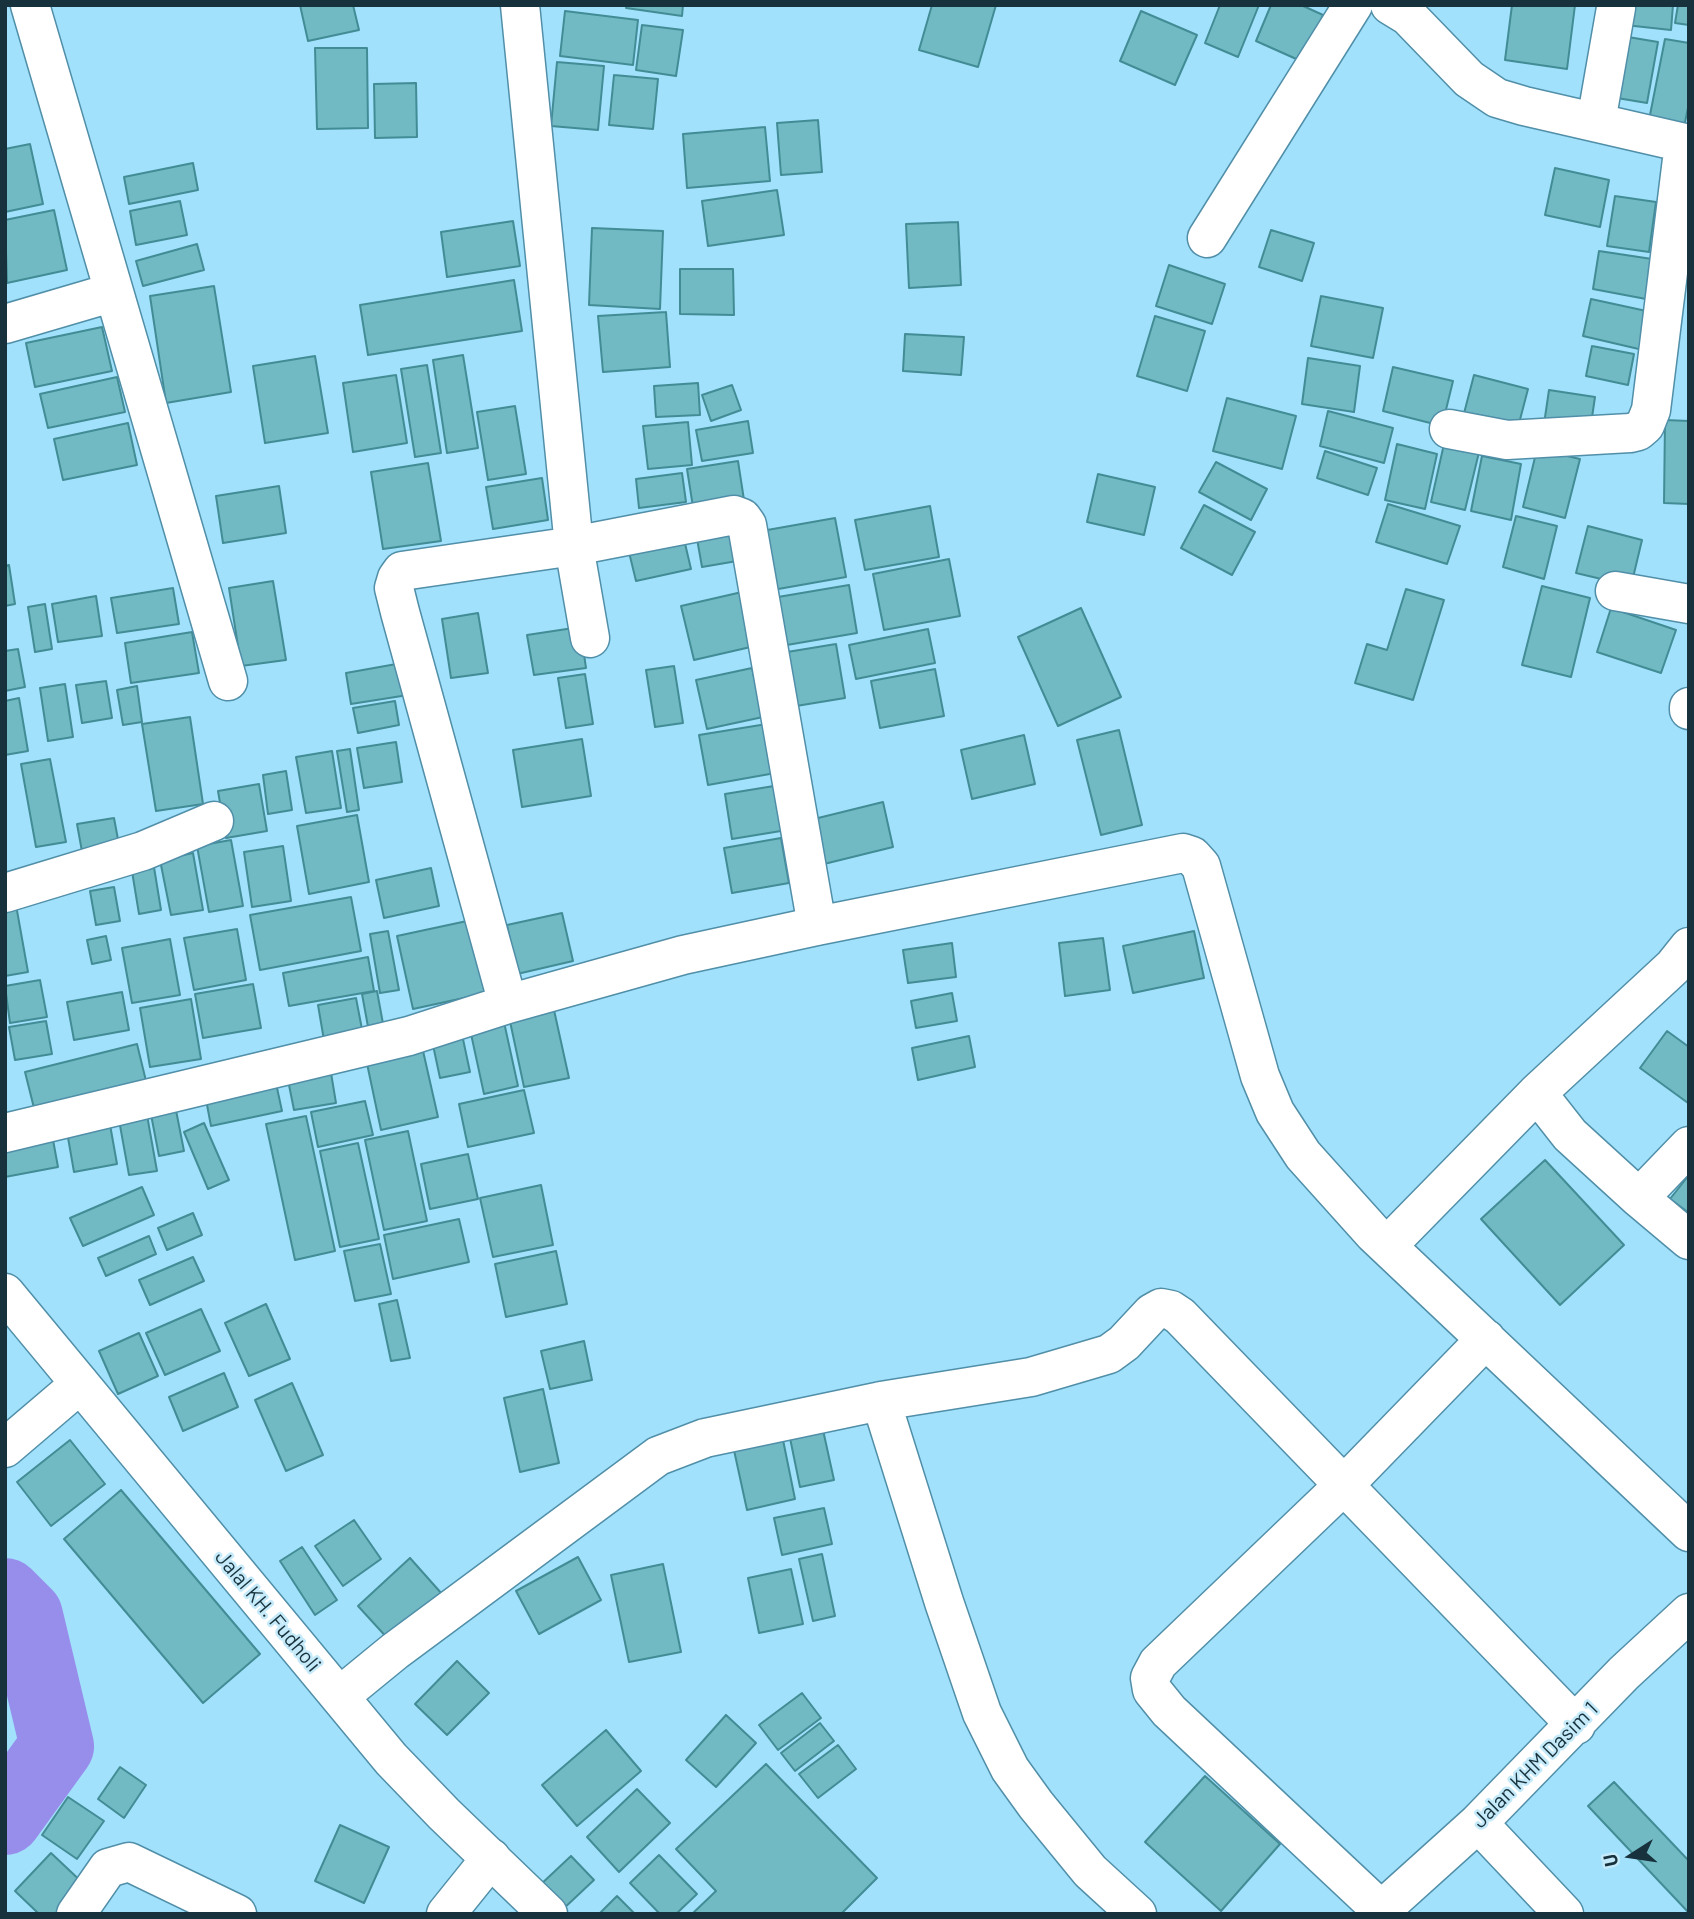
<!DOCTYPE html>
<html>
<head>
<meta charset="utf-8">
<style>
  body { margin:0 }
  #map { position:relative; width:1694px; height:1919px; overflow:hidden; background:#a1e1fc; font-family:Barlow,sans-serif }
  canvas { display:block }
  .frame { position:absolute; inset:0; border:7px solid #17323c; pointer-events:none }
  .north { position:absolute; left:1596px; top:1821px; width:70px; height:70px; -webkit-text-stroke:5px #c5eafa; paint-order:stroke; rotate:258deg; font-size:19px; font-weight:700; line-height:28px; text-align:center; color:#17323c }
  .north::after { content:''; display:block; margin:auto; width:24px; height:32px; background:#17323c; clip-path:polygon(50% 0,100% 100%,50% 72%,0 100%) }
</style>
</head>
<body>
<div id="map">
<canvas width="1694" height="1919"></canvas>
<div class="frame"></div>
<div class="north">U</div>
</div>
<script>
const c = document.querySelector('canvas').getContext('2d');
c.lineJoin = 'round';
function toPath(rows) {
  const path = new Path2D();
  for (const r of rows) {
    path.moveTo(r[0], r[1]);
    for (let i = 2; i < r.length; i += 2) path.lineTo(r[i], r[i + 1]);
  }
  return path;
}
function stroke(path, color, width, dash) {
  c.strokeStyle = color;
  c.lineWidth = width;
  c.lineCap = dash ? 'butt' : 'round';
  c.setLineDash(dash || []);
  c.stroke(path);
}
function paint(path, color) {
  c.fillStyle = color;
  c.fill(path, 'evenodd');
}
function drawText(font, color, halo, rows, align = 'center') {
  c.font = font + ' Barlow,sans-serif';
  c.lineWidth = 5;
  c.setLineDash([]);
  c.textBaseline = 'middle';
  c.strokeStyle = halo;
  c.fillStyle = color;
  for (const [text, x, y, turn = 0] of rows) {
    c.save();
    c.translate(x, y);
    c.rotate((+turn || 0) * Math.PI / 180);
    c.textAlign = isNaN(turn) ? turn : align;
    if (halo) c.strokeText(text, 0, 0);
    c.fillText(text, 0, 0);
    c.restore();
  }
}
stroke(toPath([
  [5,1595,26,1616,57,1746,5,1818]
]), '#978eec', 74);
const building = toPath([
  [300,5,353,5,359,30,308,41,300,5],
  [627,5,683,5,682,16,626,8,627,5],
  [932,5,996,5,978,67,919,50,932,5],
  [1220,5,1259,5,1238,57,1205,43,1220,5],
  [1271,5,1301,5,1323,15,1303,62,1256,41,1271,5],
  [1512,5,1575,5,1567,69,1505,60,1512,5],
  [1627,5,1673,5,1671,30,1625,25,1627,5],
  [1678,5,1689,5,1689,25,1675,23,1678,5],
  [565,11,638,20,633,65,560,56,565,11],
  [1141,11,1197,35,1175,85,1120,61,1141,11],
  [642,25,683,30,676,76,636,70,642,25],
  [1622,36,1658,42,1647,103,1611,97,1622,36],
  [1665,39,1689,43,1689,103,1684,127,1649,120,1665,39],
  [315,48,367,48,368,128,317,129,315,48],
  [557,62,604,66,598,130,551,126,557,62],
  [614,75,658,79,653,129,609,125,614,75],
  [416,83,417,137,375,138,374,84,416,83],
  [818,120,822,172,781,175,777,123,818,120],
  [765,127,770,181,687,188,683,134,765,127],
  [30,144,43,204,5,212,5,149,30,144],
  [193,163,198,190,129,204,124,177,193,163],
  [1555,168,1609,180,1600,227,1545,215,1555,168],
  [777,190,784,235,708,246,702,201,777,190],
  [1615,196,1656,202,1649,252,1607,246,1615,196],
  [180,201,187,235,136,245,130,211,180,201],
  [54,210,67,270,7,283,5,220,54,210],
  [513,221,520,266,447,277,441,232,513,221],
  [958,222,961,285,909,288,906,224,958,222],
  [592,228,663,231,660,309,589,305,592,228],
  [1271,230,1314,243,1302,281,1259,267,1271,230],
  [197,244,204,270,143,286,136,261,197,244],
  [1599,251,1652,259,1646,299,1593,289,1599,251],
  [1169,265,1225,284,1212,324,1156,306,1169,265],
  [680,269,733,269,734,315,680,314,680,269],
  [514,280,522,331,368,355,360,305,514,280],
  [214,286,231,392,166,403,150,296,214,286],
  [1321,296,1383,308,1373,358,1311,346,1321,296],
  [1591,299,1651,312,1643,350,1583,336,1591,299],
  [666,312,670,367,603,372,598,316,666,312],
  [1155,316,1205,331,1187,391,1137,376,1155,316],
  [102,327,112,371,35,387,26,343,102,327],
  [905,334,964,337,961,375,903,371,905,334],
  [1592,346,1634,354,1628,385,1586,376,1592,346],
  [463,355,478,448,447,453,433,360,463,355],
  [315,356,328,433,265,443,253,366,315,356],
  [1308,358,1360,366,1354,412,1302,404,1308,358],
  [427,365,441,453,415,457,401,369,427,365],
  [1393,367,1453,381,1442,426,1383,411,1393,367],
  [396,375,407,443,353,452,343,383,396,375],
  [1474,375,1528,389,1516,435,1462,421,1474,375],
  [117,377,125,412,48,428,40,394,117,377],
  [698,383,700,415,656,417,654,386,698,383],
  [732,385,741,410,711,421,702,395,732,385],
  [1549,390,1595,397,1590,431,1544,424,1549,390],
  [1227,398,1296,416,1282,469,1213,451,1227,398],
  [515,406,526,474,488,480,477,412,515,406],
  [1328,411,1393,428,1384,463,1320,446,1328,411],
  [1665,420,1689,421,1689,504,1664,503,1665,420],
  [748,421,753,453,702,461,696,430,748,421],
  [688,422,692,465,648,469,643,426,688,422],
  [128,423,137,465,63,480,54,439,128,423],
  [1446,435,1481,444,1465,510,1431,502,1446,435],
  [1397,444,1437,454,1425,509,1385,500,1397,444],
  [1537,449,1580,459,1565,518,1523,507,1537,449],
  [1325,451,1377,468,1368,495,1317,478,1325,451],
  [1482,456,1521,464,1511,520,1471,511,1482,456],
  [738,461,744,500,693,507,687,469,738,461],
  [1216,462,1267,489,1251,520,1199,492,1216,462],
  [428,463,441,541,383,549,371,472,428,463],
  [682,473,686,502,639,508,636,479,682,473],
  [1098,474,1155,487,1144,535,1087,522,1098,474],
  [542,478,548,520,493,529,486,487,542,478],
  [279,486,286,533,223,543,216,496,279,486],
  [1388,504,1460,526,1447,564,1376,542,1388,504],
  [1204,505,1255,532,1232,575,1181,548,1204,505],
  [930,506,939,557,865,570,855,520,930,506],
  [1516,516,1557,526,1544,579,1503,567,1516,516],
  [835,518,846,577,767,591,756,532,835,518],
  [1588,526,1642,540,1631,586,1576,573,1588,526],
  [737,527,743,560,702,567,696,533,737,527],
  [683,535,691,569,636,581,628,548,683,535],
  [949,559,960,616,884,630,873,574,949,559],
  [9,565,15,604,5,606,5,566,9,565],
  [273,581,286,660,241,666,229,588,273,581],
  [849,585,857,633,781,646,772,598,849,585],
  [1542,586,1590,598,1571,677,1522,665,1542,586],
  [173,588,179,624,117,633,111,598,173,588],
  [1406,589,1444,600,1413,700,1355,683,1367,644,1387,650,1406,589],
  [742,592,755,646,694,660,681,606,742,592],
  [96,596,102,636,58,642,52,604,96,596],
  [45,604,52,649,35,652,28,607,45,604],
  [1081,608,1121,697,1058,726,1018,637,1081,608],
  [1611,608,1676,630,1661,673,1597,652,1611,608],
  [478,613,488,673,451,678,442,619,478,613],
  [580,627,586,668,534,675,527,635,580,627],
  [928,629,935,663,856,679,849,645,928,629],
  [192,632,199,673,131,683,125,643,192,632],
  [836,644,845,698,784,708,775,654,836,644],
  [18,649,25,687,5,691,5,651,18,649],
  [402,663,408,695,351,704,346,673,402,663],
  [674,666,683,723,655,727,646,670,674,666],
  [752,668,763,717,707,729,696,680,752,668],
  [935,669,944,716,880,728,871,681,935,669],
  [585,674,593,724,566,728,558,678,585,674],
  [106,681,112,718,82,723,76,685,106,681],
  [65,684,73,737,48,741,40,688,65,684],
  [137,686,142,722,123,725,117,690,137,686],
  [19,698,28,751,5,755,5,701,19,698],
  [395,701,399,725,358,733,353,708,395,701],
  [190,717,203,804,156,811,142,724,190,717],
  [773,723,781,772,708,785,699,735,773,723],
  [1119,730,1142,825,1101,835,1077,740,1119,730],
  [1024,735,1035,784,972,799,961,750,1024,735],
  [582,739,591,796,522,807,513,750,582,739],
  [396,742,402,782,364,788,357,748,396,742],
  [350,749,359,810,347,812,337,751,350,749],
  [332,751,341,808,306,813,296,757,332,751],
  [50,759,66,842,36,847,21,764,50,759],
  [286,771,292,810,268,814,263,775,286,771],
  [259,784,267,831,226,838,218,791,259,784],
  [780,785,787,830,732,839,725,794,780,785],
  [883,802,893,847,820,865,810,820,883,802],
  [357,815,369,882,309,894,297,826,357,815],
  [114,818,120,850,83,857,77,824,114,818],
  [781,838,789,883,732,893,724,848,781,838],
  [231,840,243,906,209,912,197,846,231,840],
  [283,846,291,901,252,907,244,852,283,846],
  [193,853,203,910,171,915,160,860,193,853],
  [152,855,161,910,139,914,130,859,152,855],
  [431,868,439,906,384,918,376,880,431,868],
  [114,887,120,921,96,925,90,891,114,887],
  [351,897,361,951,260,970,250,915,351,897],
  [16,905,28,972,5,976,5,907,16,905],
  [562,913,573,961,517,974,507,925,562,913],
  [481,918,496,991,413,1009,397,936,481,918],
  [237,929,246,980,194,990,184,938,237,929],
  [388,931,399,990,380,993,370,934,388,931],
  [1194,931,1204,978,1133,993,1123,946,1194,931],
  [106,936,111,960,92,964,87,940,106,936],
  [1103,938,1110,990,1065,996,1059,943,1103,938],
  [170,939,180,995,132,1003,122,948,170,939],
  [952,943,956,977,908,983,903,950,952,943],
  [368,957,374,991,289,1006,283,973,368,957],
  [40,980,47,1017,10,1023,5,986,40,980],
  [253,984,261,1028,203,1038,195,994,253,984],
  [377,991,386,1040,371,1043,362,994,377,991],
  [122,992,129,1030,74,1040,67,1002,122,992],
  [952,993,957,1021,916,1028,911,1001,952,993],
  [356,998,365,1045,326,1052,318,1005,356,998],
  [191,999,201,1059,150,1067,140,1008,191,999],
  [552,1001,569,1078,524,1087,508,1012,552,1001],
  [502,1013,518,1086,484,1094,468,1020,502,1013],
  [46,1021,52,1054,15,1060,9,1027,46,1021],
  [460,1025,470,1072,440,1078,430,1031,460,1025],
  [1667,1031,1689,1047,1688,1103,1640,1068,1667,1031],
  [969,1036,975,1067,918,1080,912,1048,969,1036],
  [421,1042,438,1117,381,1130,365,1054,421,1042],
  [137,1044,146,1081,34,1108,25,1072,137,1044],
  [330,1067,336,1103,294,1110,287,1075,330,1067],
  [274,1074,282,1111,211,1126,204,1089,274,1074],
  [524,1090,534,1133,468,1147,459,1104,524,1090],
  [173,1095,184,1151,159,1156,148,1099,173,1095],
  [365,1101,373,1135,318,1147,311,1112,365,1101],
  [145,1104,157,1171,129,1175,117,1109,145,1104],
  [306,1116,335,1251,295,1260,266,1124,306,1116],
  [109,1119,117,1164,74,1172,66,1126,109,1119],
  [204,1123,229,1180,208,1189,184,1132,204,1123],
  [51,1129,58,1167,5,1177,5,1138,51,1129],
  [408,1131,427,1221,384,1230,365,1140,408,1131],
  [358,1143,379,1239,340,1247,320,1151,358,1143],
  [468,1154,478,1199,430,1209,421,1164,468,1154],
  [1545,1160,1624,1245,1560,1305,1481,1219,1545,1160],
  [1689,1175,1689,1213,1670,1199,1689,1175],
  [541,1185,553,1245,493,1257,480,1198,541,1185],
  [142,1187,154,1215,83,1246,70,1218,142,1187],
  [193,1213,202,1235,167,1250,158,1228,193,1213],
  [459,1219,469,1262,393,1279,384,1235,459,1219],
  [149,1236,156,1254,106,1276,98,1258,149,1236],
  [380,1244,391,1294,355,1301,344,1251,380,1244],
  [556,1251,567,1304,506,1317,495,1264,556,1251],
  [193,1257,204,1281,150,1305,139,1280,193,1257],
  [397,1300,410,1358,391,1361,379,1304,397,1300],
  [266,1304,290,1359,249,1376,225,1323,266,1304],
  [201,1309,220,1351,165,1375,146,1333,201,1309],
  [139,1333,158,1376,118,1394,99,1351,139,1333],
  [584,1341,592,1380,550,1389,541,1351,584,1341],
  [224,1373,238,1407,183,1431,169,1397,224,1373],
  [292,1383,323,1455,286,1471,255,1400,292,1383],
  [543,1389,559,1463,520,1472,504,1398,543,1389],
  [781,1430,795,1499,747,1510,732,1441,781,1430],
  [823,1430,834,1480,800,1487,790,1438,823,1430],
  [70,1440,105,1484,51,1526,17,1482,70,1440],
  [121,1490,260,1654,203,1703,64,1539,121,1490],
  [824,1508,832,1544,782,1555,774,1518,824,1508],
  [354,1520,381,1559,343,1586,315,1546,354,1520],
  [302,1547,337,1600,315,1615,280,1561,302,1547],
  [822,1554,835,1616,813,1621,799,1559,822,1554],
  [578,1557,601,1600,539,1634,516,1591,578,1557],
  [410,1558,442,1594,390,1641,358,1606,410,1558],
  [663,1564,681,1652,629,1662,611,1575,663,1564],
  [791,1569,803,1624,759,1633,748,1578,791,1569],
  [457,1661,489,1693,447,1735,415,1704,457,1661],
  [802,1693,821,1718,778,1750,759,1725,802,1693],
  [726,1715,756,1743,716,1787,686,1760,726,1715],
  [820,1723,834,1741,795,1771,781,1753,820,1723],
  [606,1730,641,1771,577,1826,542,1785,606,1730],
  [838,1745,856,1769,818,1798,799,1774,838,1745],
  [766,1764,877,1878,841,1914,692,1914,716,1891,676,1849,766,1764],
  [120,1767,146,1785,124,1818,98,1799,120,1767],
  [1205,1776,1280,1844,1221,1911,1145,1842,1205,1776],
  [1614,1782,1689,1861,1689,1913,1588,1806,1614,1782],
  [637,1789,670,1823,619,1872,587,1837,637,1789],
  [68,1797,104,1821,77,1859,42,1835,68,1797],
  [340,1825,389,1847,364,1903,315,1881,340,1825],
  [51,1853,86,1886,60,1914,39,1914,15,1891,51,1853],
  [659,1855,697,1894,676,1914,660,1914,630,1883,659,1855],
  [571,1856,594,1880,561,1911,538,1887,571,1856],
  [617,1896,635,1914,599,1914,617,1896]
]);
paint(building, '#71bac4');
stroke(building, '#428c95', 2);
const street = toPath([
  [30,5,228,681],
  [520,5,574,546,590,638],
  [1390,5,1408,16,1469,79,1497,98,1524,106,1689,144],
  [1596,122,1616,8],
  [1207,238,1353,5],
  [5,324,114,292],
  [1449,429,1507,440,1630,433,1638,431,1645,425,1651,410,1684,143],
  [1615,591,1689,604],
  [1689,707,1689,710],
  [5,893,143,851,214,821],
  [508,1004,400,612,394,588,397,578,402,571,574,546,734,515,742,518,747,525,817,926],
  [1537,1093,1570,1135,1639,1198,1689,1240],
  [5,1133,409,1036,508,1004,683,955,817,926,1183,853,1192,856,1201,866,1260,1076,1275,1112,1303,1155,1374,1234,1689,1532],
  [1639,1198,1689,1146],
  [1387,1246,1537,1093,1673,967,1689,947],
  [881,1401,944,1602,982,1713,1010,1769,1036,1805,1090,1871,1137,1914],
  [5,1448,80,1384],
  [340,1696,395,1651,658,1456,705,1438,881,1401,1031,1377,1109,1354,1124,1343,1152,1313,1161,1308,1171,1310,1180,1316,1576,1725],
  [1478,1823,1564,1914],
  [1381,1910,1169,1711,1152,1690,1150,1678,1158,1663,1344,1485,1486,1339],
  [76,1914,108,1868,129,1862,237,1914],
  [446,1914,491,1858],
  [1377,1914,1478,1823,1624,1673,1689,1613]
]);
const secondary = toPath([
  [5,1293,391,1759,444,1814,548,1914]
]);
stroke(street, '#518fa8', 41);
stroke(secondary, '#518fa8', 41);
stroke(street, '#fff', 38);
stroke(secondary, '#fff', 38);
drawText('21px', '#17323c', '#c5eafa', [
  ["Jalal KH. Fudholi",268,1611,50],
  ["Jalan KHM Dasim 1",1535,1765,-45]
]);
</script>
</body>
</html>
